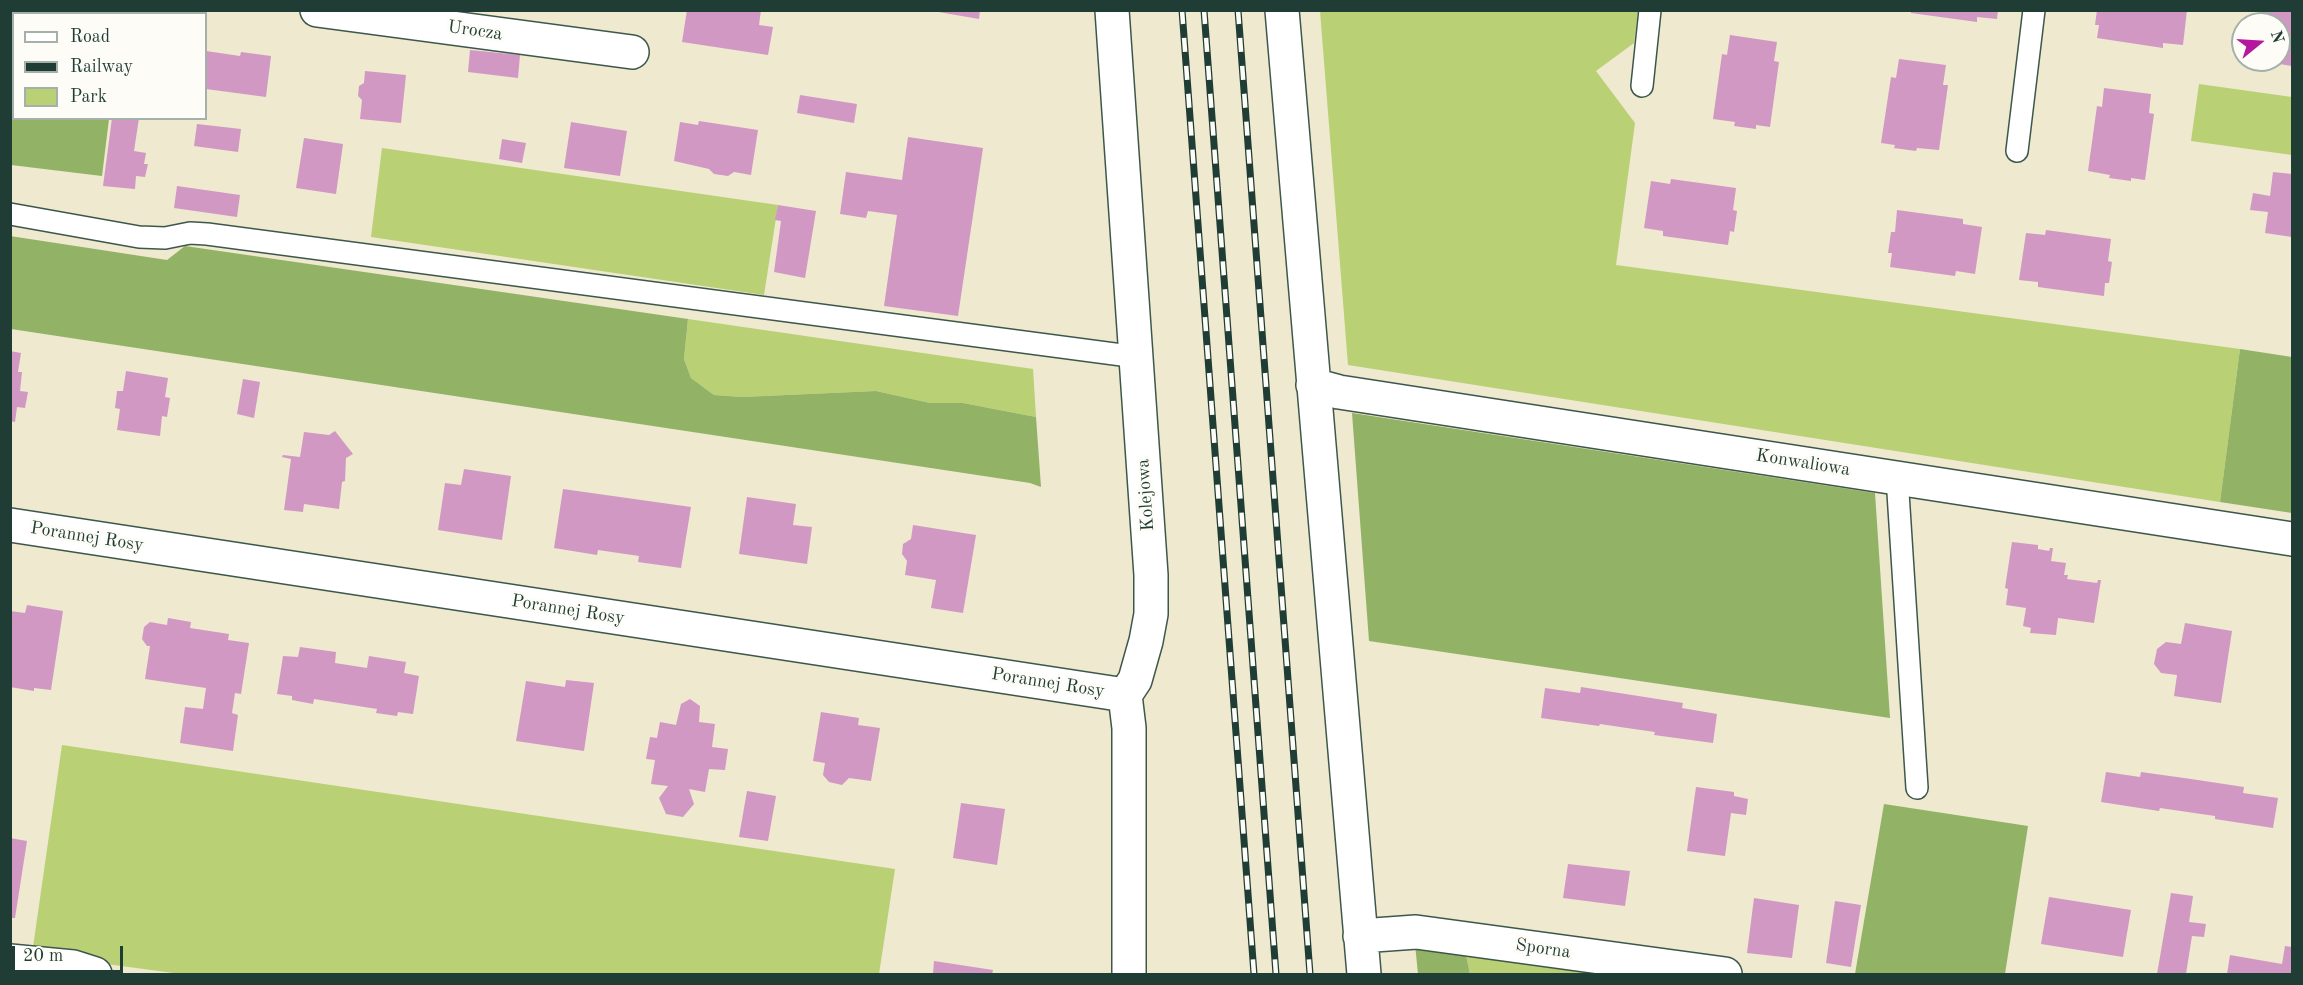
<!DOCTYPE html>
<html>
<head>
<meta charset="utf-8">
<style>
  body { margin:0 }
  #map { position:relative; width:2303px; height:985px; overflow:hidden; background:#eee9cf; font-family:"Old Standard TT",serif }
  canvas { display:block }
  .frame { position:absolute; inset:0; border:12px solid #1f3d34; pointer-events:none }
  .legend { position:absolute; left:12px; top:12px; width:195px; height:108px; box-sizing:border-box; background:#fdfcf7; border:2px solid #a4b0a9; margin:0; padding:8px 10px; list-style:none; font-size:18px; color:#1f3d34 }
  .legend li { display:flex; align-items:center; gap:12px; height:30px }
  .legend b { width:30px; border:2px solid #a4b0a9 }
  .north { position:absolute; left:2231px; top:12px; width:60px; height:60px; box-sizing:border-box; background:#fdfcf7; border:2px solid #a4b0a9; border-radius:50%; rotate:72deg; font-size:16px; font-weight:700; line-height:24px; text-align:center; color:#1f3d34 }
  .north::after { content:''; display:block; margin:auto; width:21px; height:27px; background:#b5179e; clip-path:polygon(50% 0,100% 100%,50% 72%,0 100%) }
  .scale { position:absolute; left:12px; top:946px; width:111px; height:27px; box-sizing:border-box; border:3px solid #1f3d34; border-top:0; padding-left:8px; font-size:18px; line-height:21px; white-space:nowrap; color:#1f3d34; -webkit-text-stroke:4px #fdfcf7; paint-order:stroke }
</style>
</head>
<body>
<div id="map">
<canvas width="2303" height="985"></canvas>
<div class="frame"></div>
<ul class="legend">
<li><b style="height:8px;background:#fff"></b>Road</li>
<li><b style="height:8px;background:#1f3d34"></b>Railway</li>
<li><b style="height:16px;background:#b9d075"></b>Park</li>
</ul>
<div class="north">N</div>
<div class="scale">20 m</div>
</div>
<script>
const c = document.querySelector('canvas').getContext('2d');
c.lineJoin = 'round';
function paint(path, color) {
  c.fillStyle = color;
  c.fill(path, 'evenodd');
}
function toPath(rows) {
  const path = new Path2D();
  for (const r of rows) {
    path.moveTo(r[0], r[1]);
    for (let i = 2; i < r.length; i += 2) path.lineTo(r[i], r[i + 1]);
  }
  return path;
}
function stroke(path, color, width, dash) {
  c.strokeStyle = color;
  c.lineWidth = width;
  c.lineCap = dash ? 'butt' : 'round';
  c.setLineDash(dash || []);
  c.stroke(path);
}
function drawText(font, color, halo, rows, align = 'center') {
  c.font = font + ' "Old Standard TT",serif';
  c.lineWidth = 6;
  c.setLineDash([]);
  c.textBaseline = 'middle';
  c.strokeStyle = halo;
  c.fillStyle = color;
  for (const [text, x, y, turn = 0] of rows) {
    c.save();
    c.translate(x, y);
    c.rotate((+turn || 0) * Math.PI / 180);
    c.textAlign = isNaN(turn) ? turn : align;
    if (halo) c.strokeText(text, 0, 0);
    c.fillText(text, 0, 0);
    c.restore();
  }
}
paint(toPath([
  [1320,11,1638,11,1634,43,1596,71,1635,123,1616,265,2240,349,2220,502,1348,365],
  [2199,84,2292,97,2292,155,2191,141],
  [382,148,778,205,764,295,371,237],
  [688,319,1033,369,1036,417,963,403,930,403,876,391,742,397,714,395,691,378,684,359],
  [62,745,895,869,879,974,181,974,32,954],
  [1465,950,1646,974,1470,974]
]), '#b9d075');
paint(toPath([
  [11,10,55,11,55,13,14,14,14,118,109,119,102,176,11,165],
  [10,236,167,260,185,246,688,319,684,359,691,378,714,395,742,397,876,391,930,403,963,403,1036,417,1041,487,1030,483,11,329],
  [2240,349,2292,357,2292,513,2220,502],
  [1352,413,1875,493,1890,718,1369,641],
  [1884,804,2028,826,2005,974,1855,974],
  [1415,944,1465,950,1470,974,1418,974]
]), '#92b266');
paint(toPath([
  [687,10,761,10,759,25,773,27,768,55,682,42],
  [927,10,980,10,979,19],
  [1911,10,1998,10,1997,19,1977,17,1977,22,1911,13],
  [2097,10,2187,10,2183,45,2163,43,2163,48,2097,38,2099,25,2095,25],
  [2262,10,2292,10,2292,66,2260,61,2279,60,2279,24,2260,24],
  [1730,35,1777,42,1774,61,1779,62,1770,127,1756,125,1756,129,1734,126,1735,122,1713,119,1722,54,1727,55],
  [470,50,520,55,518,78,468,72],
  [206,51,240,56,241,52,271,56,266,97,206,89],
  [1899,59,1946,65,1943,85,1948,85,1939,150,1917,148,1916,151,1894,148,1895,145,1881,143,1891,77,1896,78],
  [365,71,406,75,401,123,360,119,362,100,358,96,359,86,364,83],
  [2104,88,2151,94,2149,113,2154,114,2145,180,2131,178,2131,181,2109,178,2110,175,2088,171,2097,106,2102,107],
  [800,95,857,104,854,123,797,113],
  [112,118,139,118,134,151,146,153,144,164,148,164,145,177,136,176,135,189,103,186],
  [699,121,758,130,751,175,734,172,728,176,714,174,709,169,674,161,680,122,698,125],
  [571,122,627,131,620,176,564,168],
  [197,124,241,129,238,152,194,146],
  [908,137,983,148,958,316,884,306,897,215,868,211,866,218,840,214,846,172,902,180],
  [304,138,343,144,336,194,296,188],
  [502,139,526,143,522,163,499,159],
  [2273,172,2292,174,2292,237,2265,233,2268,212,2250,210,2253,193,2270,196],
  [1671,179,1736,188,1733,210,1737,211,1734,232,1730,231,1728,245,1663,236,1663,231,1644,228,1651,181,1670,184],
  [177,186,240,195,237,217,174,208],
  [778,205,816,211,805,278,774,272,781,221,775,220],
  [1897,210,1963,219,1963,224,1982,227,1975,274,1956,271,1955,276,1890,267,1892,253,1888,253,1891,232,1895,232],
  [2046,230,2111,239,2108,261,2112,262,2109,283,2105,283,2104,296,2038,287,2038,282,2019,280,2026,233,2045,235],
  [10,351,21,353,18,372,22,372,20,391,28,392,25,408,17,407,15,422,10,421],
  [126,371,168,378,165,397,170,398,167,417,162,416,160,436,117,430,120,409,115,408,117,391,123,391],
  [243,379,260,382,254,418,237,414],
  [335,431,353,454,346,458,345,481,342,482,339,509,304,504,303,512,284,510,291,459,282,457,283,455,300,457,304,432,329,435],
  [464,469,511,476,502,540,438,530,445,483,461,485],
  [563,489,691,507,681,568,638,562,639,556,598,550,597,555,554,548],
  [747,497,796,504,793,525,812,527,807,564,739,554],
  [913,525,976,535,963,613,931,608,936,580,905,575,907,561,902,554,903,544,911,539],
  [2012,542,2038,545,2038,549,2049,551,2050,548,2053,548,2051,561,2066,563,2064,575,2068,575,2067,579,2097,583,2098,580,2101,580,2094,623,2058,618,2056,635,2030,633,2031,628,2023,626,2026,608,2006,605,2008,589,2005,588],
  [27,605,63,611,51,690,34,688,34,691,10,687,10,611,25,613],
  [168,618,191,622,190,628,229,634,228,640,249,643,241,694,235,693,232,713,238,715,233,751,180,743,185,707,203,709,206,688,145,679,150,646,147,646,142,639,144,627,150,622,167,625],
  [2185,623,2232,631,2221,703,2174,696,2177,675,2161,673,2154,664,2157,649,2166,642,2181,644],
  [300,647,336,652,335,663,367,668,369,656,406,662,404,673,419,676,413,714,398,712,397,716,376,713,377,709,314,699,313,704,292,700,292,696,277,694,283,656,298,657],
  [566,680,594,683,584,751,516,741,526,681,565,687],
  [1581,687,1683,703,1682,708,1717,714,1713,743,1654,735,1655,732,1627,728,1600,724,1599,726,1541,718,1545,688,1580,693],
  [690,699,700,706,699,722,715,724,712,747,728,749,725,770,709,769,705,792,689,789,694,804,683,817,666,814,659,798,668,786,651,784,655,760,646,759,650,737,657,738,660,722,676,725,681,704],
  [821,712,859,718,858,725,880,728,871,781,849,778,842,785,829,782,823,775,825,763,813,761],
  [2106,772,2140,777,2141,772,2191,779,2244,787,2243,793,2278,798,2273,828,2215,819,2215,816,2160,808,2159,811,2101,802],
  [1696,787,1734,792,1734,796,1748,799,1746,815,1731,813,1725,856,1687,851],
  [747,791,776,796,768,841,739,837],
  [961,803,1005,809,997,865,953,858],
  [10,838,27,841,15,918,10,918],
  [1568,864,1630,871,1625,906,1563,898],
  [2171,893,2193,896,2189,922,2206,924,2204,937,2192,936,2186,974,2157,974],
  [2049,897,2131,910,2123,957,2041,944],
  [1754,898,1799,905,1792,958,1747,953],
  [1835,901,1861,905,1851,967,1826,963],
  [2285,946,2292,947,2292,974,2227,974,2230,955,2282,964],
  [934,961,993,970,992,974,933,974]
]), '#d198c4');
const service = toPath([
  [1642,86,1650,10],
  [2017,151,2034,10],
  [10,214,139,237,165,238,190,233,207,234,1137,357],
  [1897,477,1917,788]
]);
const minor = toPath([
  [317,10,632,52],
  [1112,10,1151,575,1151,614,1146,641,1135,680,1125,695,1129,728,1129,974],
  [1282,10,1364,974],
  [1313,385,1339,392,2292,539],
  [10,525,1125,695],
  [1360,936,1416,932,1725,974],
  [10,961,73,967,95,974]
]);
stroke(service, '#3e574b', 24);
stroke(minor, '#3e574b', 36);
stroke(service, '#fff', 21);
stroke(minor, '#fff', 33);
const rail = toPath([
  [1182,10,1254,974],
  [1204,10,1276,974],
  [1238,10,1310,974]
]);
stroke(rail, '#1f3d34', 7);
stroke(rail, '#fdfcf7', 4.5, [14]);
drawText('18px', '#1f3d34', '#fdfcf7', [
  ["Urocza",475,31,8],
  ["Konwaliowa",1803,463,9],
  ["Kolejowa",1146,495,-94],
  ["Porannej Rosy",87,537,9],
  ["Porannej Rosy",568,610,9],
  ["Porannej Rosy",1048,683,9],
  ["Sporna",1543,949,8]
]);
</script>
</body>
</html>
